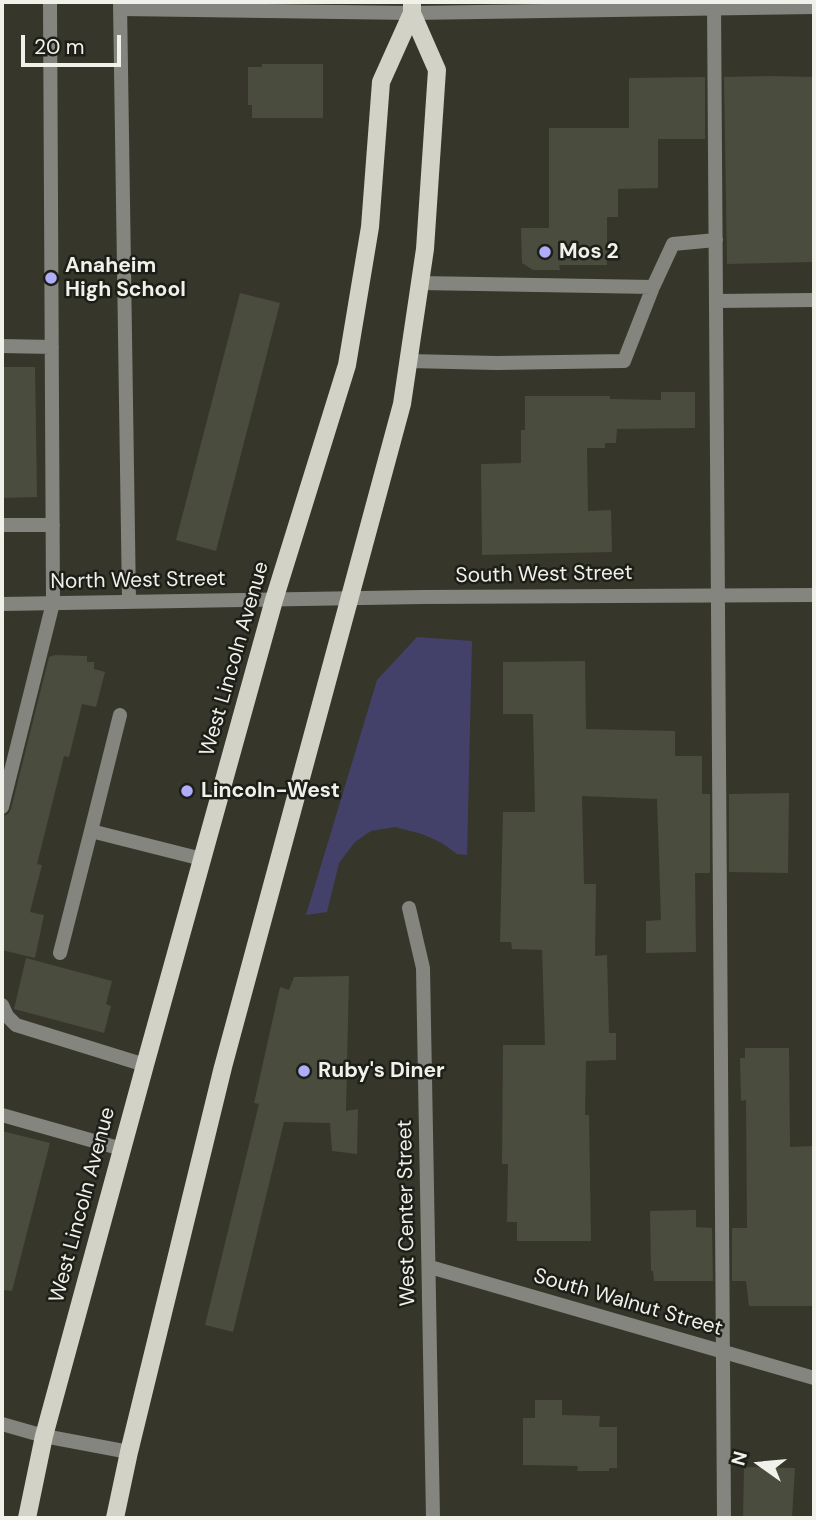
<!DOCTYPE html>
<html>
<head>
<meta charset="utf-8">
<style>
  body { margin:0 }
  #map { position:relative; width:816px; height:1520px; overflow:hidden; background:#36372a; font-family:"DM Sans",sans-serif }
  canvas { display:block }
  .frame { position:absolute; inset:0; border:4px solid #f0f1e9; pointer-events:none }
  .north { position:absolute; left:725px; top:1429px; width:70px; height:70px; -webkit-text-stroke:5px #1d1e18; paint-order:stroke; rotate:285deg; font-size:19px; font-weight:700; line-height:28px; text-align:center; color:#f0f1e9 }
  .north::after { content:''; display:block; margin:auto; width:24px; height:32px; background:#f0f1e9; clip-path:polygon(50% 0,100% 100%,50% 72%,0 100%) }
  .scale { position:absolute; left:21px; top:35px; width:100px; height:32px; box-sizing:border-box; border:4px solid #f0f1e9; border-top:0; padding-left:9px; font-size:21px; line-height:24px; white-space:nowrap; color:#f0f1e9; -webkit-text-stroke:5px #1d1e18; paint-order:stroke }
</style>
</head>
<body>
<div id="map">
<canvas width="816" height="1520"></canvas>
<div class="frame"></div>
<div class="north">N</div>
<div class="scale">20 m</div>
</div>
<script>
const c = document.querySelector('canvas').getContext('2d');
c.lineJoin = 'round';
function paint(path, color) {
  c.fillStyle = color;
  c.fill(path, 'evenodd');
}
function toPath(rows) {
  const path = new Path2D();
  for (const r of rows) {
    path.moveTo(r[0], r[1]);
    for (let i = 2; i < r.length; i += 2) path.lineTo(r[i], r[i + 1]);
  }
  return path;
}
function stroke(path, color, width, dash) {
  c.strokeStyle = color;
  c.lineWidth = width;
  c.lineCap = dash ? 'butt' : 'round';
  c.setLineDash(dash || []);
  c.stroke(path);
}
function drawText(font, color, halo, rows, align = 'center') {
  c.font = font + ' "DM Sans",sans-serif';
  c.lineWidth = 5;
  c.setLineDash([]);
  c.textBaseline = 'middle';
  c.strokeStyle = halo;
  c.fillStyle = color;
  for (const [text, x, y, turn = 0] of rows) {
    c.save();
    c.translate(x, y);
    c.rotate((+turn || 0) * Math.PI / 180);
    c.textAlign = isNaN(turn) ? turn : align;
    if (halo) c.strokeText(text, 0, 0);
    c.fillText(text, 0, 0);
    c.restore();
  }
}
paint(toPath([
  [417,637,472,641,467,855,457,854,442,843,422,834,395,827,371,831,355,842,339,863,327,912,306,915,377,680]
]), '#434169');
paint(toPath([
  [262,64,323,64,323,118,252,118,252,105,248,105,248,67,262,67],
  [769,76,814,77,814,262,727,264,724,77],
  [705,77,705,139,658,139,658,188,618,189,618,217,607,217,607,265,559,265,560,270,533,270,522,263,521,228,549,228,549,128,629,128,629,78],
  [240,293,280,303,216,551,176,540],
  [2,367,35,367,37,497,2,498],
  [661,392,695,392,695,428,617,429,616,443,605,443,605,448,587,448,588,511,611,510,612,552,482,555,481,464,521,463,521,430,525,430,525,396,610,396,610,399,661,400],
  [55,655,87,656,87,662,94,662,94,669,105,672,96,707,82,704,69,757,64,756,37,864,42,865,30,912,44,915,35,958,2,950,2,816,8,814,11,809,49,657],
  [585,661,586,729,675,731,675,756,702,756,702,794,710,794,710,873,695,873,696,952,646,953,646,921,661,920,657,799,582,796,584,884,596,884,595,956,607,955,609,1033,616,1033,616,1060,586,1061,585,1115,589,1115,591,1241,517,1241,517,1222,507,1222,508,1164,502,1164,503,1045,545,1045,542,950,512,949,511,942,500,942,503,812,535,812,533,714,503,714,503,662],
  [789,793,788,873,729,872,729,794],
  [26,958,112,981,106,1004,111,1006,104,1033,14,1009],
  [349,976,346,1111,358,1109,357,1154,332,1151,330,1123,284,1122,233,1332,205,1325,259,1104,254,1103,280,987,289,990,294,977],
  [745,1048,789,1048,790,1147,814,1146,814,1306,749,1306,746,1281,732,1281,732,1228,747,1228,746,1100,741,1101,740,1058,745,1058],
  [2,1131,50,1143,12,1291,2,1290],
  [696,1210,696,1227,712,1228,713,1281,654,1281,653,1271,651,1271,650,1211],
  [535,1400,562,1400,562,1415,600,1416,599,1427,617,1427,617,1468,609,1468,609,1471,577,1471,578,1466,523,1465,523,1418,535,1418],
  [744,1467,795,1468,792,1517,743,1517]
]), '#4a4c3e');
stroke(toPath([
  [120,2,129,601],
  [714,2,724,1518],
  [420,283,653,287],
  [716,301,814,300],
  [2,346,52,347],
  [408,361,497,363,624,361,653,287,673,244,716,240],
  [2,525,53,525],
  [120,715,91,831,202,859],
  [2,807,53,603,50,2],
  [60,953,91,831],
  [2,1005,7,1016,16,1025,145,1065],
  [2,1115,122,1149]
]), '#84857e', 14);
stroke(toPath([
  [121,9,412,13,814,7],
  [409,908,423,968,433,1518],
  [430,1267,814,1378],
  [2,1424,44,1436,129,1452]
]), '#84857e', 14);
stroke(toPath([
  [2,604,423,597,814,595]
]), '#84857e', 14);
stroke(toPath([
  [27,1518,44,1436,145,1065,274,600,347,365,370,227,381,82,412,13],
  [115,1518,129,1452,223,1067,402,404,425,249,437,70,412,13,412,2]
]), '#d2d3c6', 18);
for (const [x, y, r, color] of [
  [545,252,7,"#b0aefa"],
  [51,278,7,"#b0aefa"],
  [187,791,7,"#b0aefa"],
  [304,1071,7,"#b0aefa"]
]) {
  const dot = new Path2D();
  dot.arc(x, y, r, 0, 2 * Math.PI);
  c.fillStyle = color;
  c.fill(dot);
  stroke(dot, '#1d1e18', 2.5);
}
drawText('bold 21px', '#f0f1e9', '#1d1e18', [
  ["Mos 2",559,252],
  ["Anaheim",65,266],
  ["High School",65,290],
  ["Lincoln-West",201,791],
  ["Ruby's Diner",318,1071]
], 'left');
drawText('21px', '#f0f1e9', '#1d1e18', [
  ["South West Street",544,575,-1],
  ["North West Street",138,581,-1],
  ["West Lincoln Avenue",235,659,-74],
  ["West Lincoln Avenue",83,1205,-75],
  ["West Center Street",407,1213,-91],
  ["South Walnut Street",628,1303,16]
]);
</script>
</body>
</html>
